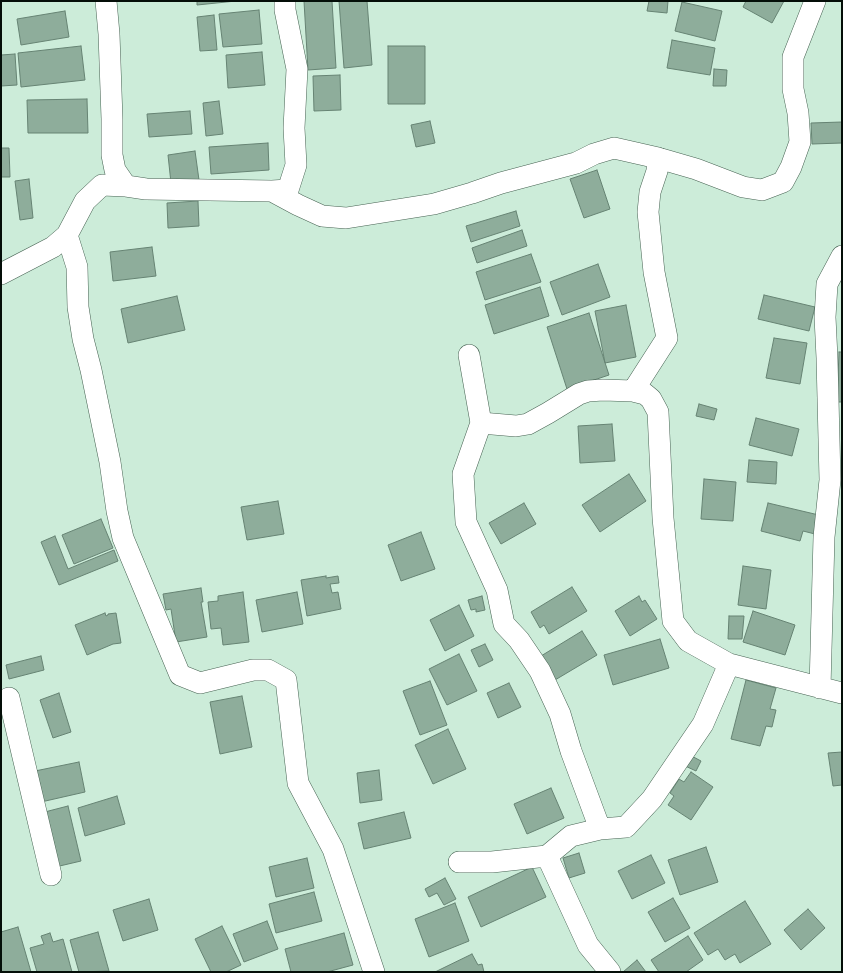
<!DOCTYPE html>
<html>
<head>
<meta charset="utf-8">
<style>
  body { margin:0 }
  #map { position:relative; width:843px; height:973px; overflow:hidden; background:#ccecd9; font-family:"DM Sans",sans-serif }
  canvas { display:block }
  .frame { position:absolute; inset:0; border:2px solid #040e08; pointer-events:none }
</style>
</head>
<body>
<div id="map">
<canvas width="843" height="973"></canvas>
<div class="frame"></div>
</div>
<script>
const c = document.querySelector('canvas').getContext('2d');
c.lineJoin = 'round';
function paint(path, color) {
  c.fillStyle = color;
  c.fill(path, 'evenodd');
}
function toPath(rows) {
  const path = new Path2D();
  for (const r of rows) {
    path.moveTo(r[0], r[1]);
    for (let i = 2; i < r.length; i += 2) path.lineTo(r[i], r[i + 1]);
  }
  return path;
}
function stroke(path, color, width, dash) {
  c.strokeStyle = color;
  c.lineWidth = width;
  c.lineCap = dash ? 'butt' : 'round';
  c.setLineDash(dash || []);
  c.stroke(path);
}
const building = toPath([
  [197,1,236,1,197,5,197,1],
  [304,1,332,1,336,68,308,70,304,1],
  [339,1,367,1,372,65,344,68,339,1],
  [649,1,668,1,667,13,647,11,649,1],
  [746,1,784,1,772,23,743,7,746,1],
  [682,2,722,11,715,41,675,31,682,2],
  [259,10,262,44,223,47,219,14,259,10],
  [65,11,69,37,21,45,17,19,65,11],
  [214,15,217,50,200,51,197,17,214,15],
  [672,40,715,48,710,75,667,68,672,40],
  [81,46,85,80,21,87,18,53,81,46],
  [388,46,425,46,425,104,388,104,388,46],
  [262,52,265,85,228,88,226,55,262,52],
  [15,54,17,85,1,86,1,55,15,54],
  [714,69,727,70,726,86,713,86,714,69],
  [340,75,341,110,314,111,313,76,340,75],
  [87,99,88,133,28,133,27,100,87,99],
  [219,101,223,134,206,136,203,103,219,101],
  [190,111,192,134,149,137,147,114,190,111],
  [430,121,435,143,416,147,411,125,430,121],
  [842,122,842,143,812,144,811,123,842,122],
  [268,143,269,170,211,174,209,147,268,143],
  [1,148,9,148,10,177,1,177,1,148],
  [195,151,199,180,171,183,168,155,195,151],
  [597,170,610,209,584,218,570,179,597,170],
  [29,179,33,218,20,220,15,181,29,179],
  [198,201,199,226,168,228,167,203,198,201],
  [516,211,520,226,471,242,466,226,516,211],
  [522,230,527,246,477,263,472,248,522,230],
  [152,247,156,276,113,281,110,252,152,247],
  [531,254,541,282,485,300,476,272,531,254],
  [598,264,610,297,562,315,550,282,598,264],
  [540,287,549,316,494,334,485,305,540,287],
  [764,295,815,307,809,331,758,319,764,295],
  [177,296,185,330,128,343,121,309,177,296],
  [626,305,636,357,605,363,595,311,626,305],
  [589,313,609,375,567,389,547,327,589,313],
  [774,338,807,343,800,384,766,378,774,338],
  [839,352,842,352,842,402,837,402,839,352],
  [699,404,717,409,714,420,696,416,699,404],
  [756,418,799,429,792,456,749,445,756,418],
  [612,424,615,461,580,463,578,426,612,424],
  [749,460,777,462,776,484,747,482,749,460],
  [629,474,646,501,600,532,582,505,629,474],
  [704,479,736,482,733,521,701,519,704,479],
  [278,501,284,534,247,540,241,507,278,501],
  [524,503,536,524,501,544,489,523,524,503],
  [768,503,823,516,819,535,803,531,800,541,761,531,768,503],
  [101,519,113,548,74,564,62,535,101,519],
  [421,532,435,569,401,581,388,545,421,532],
  [55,536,68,569,114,550,118,561,59,585,41,542,55,536],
  [743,566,771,570,766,609,738,605,743,566],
  [326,576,326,578,338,576,339,583,330,584,332,593,338,592,341,609,307,616,301,580,326,576],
  [572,587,587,611,549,634,544,625,540,628,531,612,572,587],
  [201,588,203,602,201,602,207,637,176,642,171,609,166,610,163,594,201,588],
  [243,592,249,642,223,645,221,628,211,629,208,602,218,601,218,596,243,592],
  [297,592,303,624,262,632,256,600,297,592],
  [482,596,485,610,476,612,476,609,471,610,468,600,482,596],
  [639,596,642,602,645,600,657,619,630,636,615,611,639,596],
  [459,605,474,636,445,651,430,620,459,605],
  [753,611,795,625,785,655,743,642,753,611],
  [105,613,106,616,108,615,108,614,116,613,121,643,113,644,87,655,75,625,105,613],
  [729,616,744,616,742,639,728,639,729,616],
  [582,631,597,655,555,680,541,656,582,631],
  [660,639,669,668,613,685,604,655,660,639],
  [485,644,493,660,479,667,471,650,485,644],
  [459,654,477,691,447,705,429,669,459,654],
  [41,656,44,670,9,679,6,665,41,656],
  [746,680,776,688,770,709,776,710,772,727,766,726,760,746,731,739,746,680],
  [430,681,447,725,420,735,403,691,430,681],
  [509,683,521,707,498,718,487,693,509,683],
  [59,693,71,732,53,738,40,700,59,693],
  [242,696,252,747,220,754,210,702,242,696],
  [448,729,466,769,433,784,415,745,448,729],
  [842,752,842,785,833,786,828,753,842,752],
  [686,753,701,761,696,771,681,764,686,753],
  [79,762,85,792,41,802,35,771,79,762],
  [379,770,382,800,360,803,357,773,379,770],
  [691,772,713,787,691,820,668,805,674,796,670,793,679,779,684,782,691,772],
  [551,788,564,818,527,834,514,804,551,788],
  [117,796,125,824,85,836,78,808,117,796],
  [68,806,81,861,51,868,37,814,68,806],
  [404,812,411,838,364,849,358,823,404,812],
  [706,847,718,882,680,895,668,860,706,847],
  [579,853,585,873,569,878,563,858,579,853],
  [651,855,665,883,632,899,618,871,651,855],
  [307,858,314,888,276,897,269,867,307,858],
  [532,867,546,897,481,927,468,897,532,867],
  [445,878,456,899,444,905,437,893,429,897,425,889,445,878],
  [314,892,322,921,276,933,269,904,314,892],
  [673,898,690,928,665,942,648,912,673,898],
  [149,899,158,930,123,941,113,910,149,899],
  [745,901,771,944,740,963,735,954,725,960,718,949,708,955,694,933,745,901],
  [455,903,469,941,429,957,415,919,455,903],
  [808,909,825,928,801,950,784,930,808,909],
  [267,921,278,949,244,962,233,934,267,921],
  [222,926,241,965,226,972,211,972,195,939,222,926],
  [18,927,31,972,1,972,1,932,18,927],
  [98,932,109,971,79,972,70,940,98,932],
  [50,933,53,942,63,939,72,972,37,972,30,948,44,944,41,936,50,933],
  [344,933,353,965,327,972,291,972,285,949,344,933],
  [688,936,703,960,686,972,659,972,651,960,688,936],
  [472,954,478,965,482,964,484,972,435,972,472,954],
  [637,960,646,972,623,972,637,960]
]);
paint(building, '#8ead9b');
stroke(building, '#668373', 1);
const minor = toPath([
  [106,1,109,34,112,119,112,155,115,170,126,186],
  [272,191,298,205,322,216,346,218,434,204,472,193,501,183,576,163,594,154,614,148,658,158,696,169,743,187,762,190,783,182,791,167,800,142,798,113,793,89,793,57,815,1],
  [67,235,77,267,78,307,83,339,91,370,110,462,117,511,123,538,180,675,200,683,253,670,268,670,286,680,298,783,333,849,374,972],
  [1,274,53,247,67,235,85,201,102,185,126,186,146,189,272,191,288,190,296,165,294,128,297,69,285,10,285,1],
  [469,355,481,423,516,426,528,424,548,413,579,394,588,391,603,390,633,391,645,394,651,399,658,412,663,518,673,621,688,641,729,664,842,693],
  [633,391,667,338,654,272,648,212,650,192,657,171,658,158],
  [481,423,463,474,466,522,497,590,504,624,519,640,540,671,560,714,571,751,600,829],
  [820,688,824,537,830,480,827,358,825,317,827,284,842,256],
  [1,702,9,698,51,875],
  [459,862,492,862,547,856],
  [610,972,588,945,547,856,571,836,600,829,626,827,652,799,703,724,729,664]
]);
stroke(minor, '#476353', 22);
stroke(minor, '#fff', 21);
</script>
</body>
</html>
